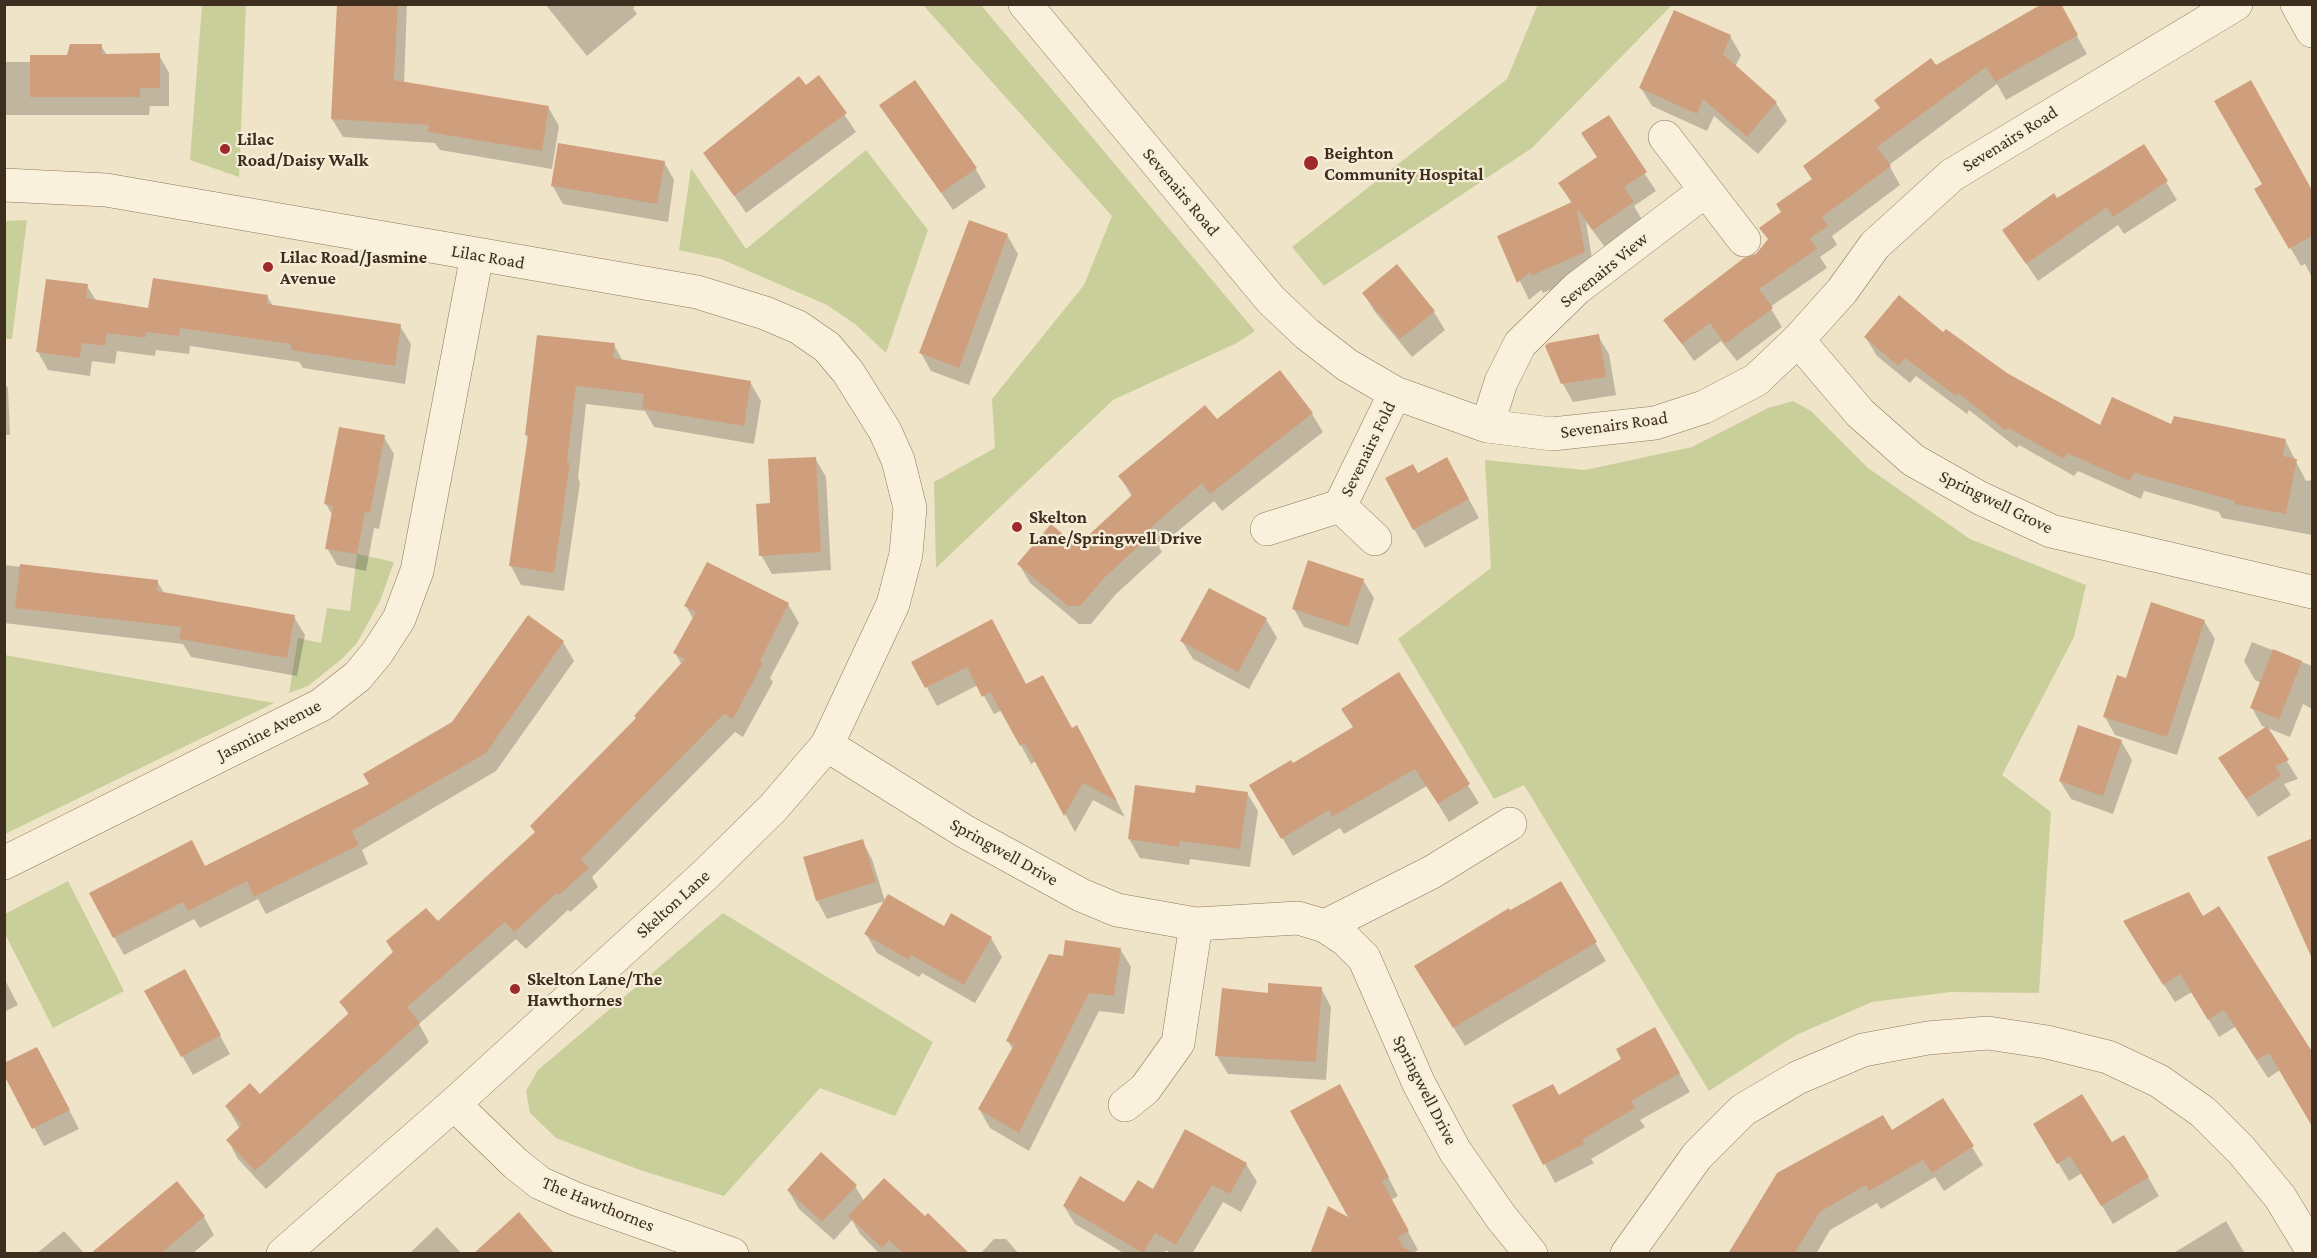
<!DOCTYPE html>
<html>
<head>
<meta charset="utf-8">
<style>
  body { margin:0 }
  #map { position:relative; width:2317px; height:1258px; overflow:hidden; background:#f0e4c8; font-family:"Crimson Pro",serif }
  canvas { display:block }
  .frame { position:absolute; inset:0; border:6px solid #3d2e20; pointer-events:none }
</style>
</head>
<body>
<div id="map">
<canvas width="2317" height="1258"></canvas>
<div class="frame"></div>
</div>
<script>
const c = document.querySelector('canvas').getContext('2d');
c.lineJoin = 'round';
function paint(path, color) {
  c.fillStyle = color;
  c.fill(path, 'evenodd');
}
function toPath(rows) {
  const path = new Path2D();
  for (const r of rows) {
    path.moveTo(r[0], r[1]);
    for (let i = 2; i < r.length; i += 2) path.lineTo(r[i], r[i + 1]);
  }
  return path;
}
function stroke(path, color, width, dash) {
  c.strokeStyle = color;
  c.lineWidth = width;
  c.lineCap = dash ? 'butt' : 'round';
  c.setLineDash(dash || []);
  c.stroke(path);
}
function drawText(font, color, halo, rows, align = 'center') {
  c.font = font + ' "Crimson Pro",serif';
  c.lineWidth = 4.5;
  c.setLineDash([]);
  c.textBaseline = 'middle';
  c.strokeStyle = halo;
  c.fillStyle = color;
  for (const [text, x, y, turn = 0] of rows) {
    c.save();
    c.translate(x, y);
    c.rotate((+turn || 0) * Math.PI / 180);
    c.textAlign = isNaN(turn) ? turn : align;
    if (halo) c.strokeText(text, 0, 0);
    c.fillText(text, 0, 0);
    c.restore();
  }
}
paint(toPath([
  [1538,4,1672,5,1532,148,1324,286,1292,247,1507,79],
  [202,5,246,5,239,177,190,160],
  [923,5,981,5,1255,331,1237,343,1113,400,936,568,934,482,995,448,992,399,1084,285,1112,216],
  [866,150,928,230,886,353,855,324,827,305,721,259,679,250,691,168,746,249],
  [27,220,12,339,5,339,5,221],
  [1793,401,1811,411,1868,468,1970,539,2086,585,2074,637,2002,775,2051,812,2039,993,1951,992,1872,1002,1796,1035,1709,1091,1524,785,1494,799,1398,639,1491,568,1485,460,1585,470,1692,447,1768,408],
  [357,554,394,562,380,601,357,643,342,659,308,686,289,693,298,638,321,643,327,608,350,611],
  [5,655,138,679,274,703,5,834],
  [68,881,124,991,53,1028,5,934,5,914],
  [723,913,933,1042,895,1116,820,1088,724,1196,640,1170,556,1138,530,1113,526,1091,538,1070]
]), '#c9cf9b');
paint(toPath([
  [338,4,407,4,404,84,548,107,559,126,552,169,440,150,435,143,343,137,332,119],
  [545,4,637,4,633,8,637,14,587,56],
  [2059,4,2087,54,2006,100,1997,84,1889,165,1900,185,1832,236,1837,245,1820,257,1827,268,1770,307,1782,327,1737,361,1721,341,1694,361,1665,320,1757,256,1769,240,1761,228,1783,213,1813,181,1805,167,1936,67],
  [1730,36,1741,55,1735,67,1776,103,1787,121,1758,154,1714,116,1707,131,1652,106,1641,88],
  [101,46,107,55,159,55,169,73,169,106,150,106,149,115,4,115,4,62,32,62,68,56],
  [819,77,856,132,746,213,705,153],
  [2251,82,2312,195,2312,277,2305,264,2301,266,2256,189,2264,185],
  [881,106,975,168,986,187,953,210],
  [1608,117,1656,191,1634,206,1643,221,1605,247,1586,222,1594,271,1543,293,1541,290,1529,300,1499,237,1572,204,1560,184,1598,159],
  [2144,146,2177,200,2124,234,2118,225,2038,281,2004,231],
  [664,162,674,180,668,222,563,204,552,185],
  [1007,235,1018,254,969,385,931,371,921,353],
  [87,286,97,302,150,310,267,296,273,306,400,326,411,344,405,384,303,368,299,362,190,346,189,354,156,350,155,356,117,351,115,364,92,361,90,376,48,370,38,352],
  [1364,294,1434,312,1445,330,1412,357,1375,312],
  [1944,335,2006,375,2101,427,2172,426,2285,440,2306,481,2312,480,2312,535,2222,518,2219,512,2144,491,2141,499,2078,471,2074,476,2019,445,2017,448,1969,410,1967,414,1916,376,1910,383,1877,356,1866,338],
  [1598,336,1609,354,1616,395,1573,402,1563,384],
  [614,345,623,361,750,382,761,401,754,444,654,427,645,411,586,404,578,478,580,483,564,591,521,585,511,566,529,440,526,435],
  [4,382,8,388,10,435,4,435],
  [1312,414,1323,432,1222,511,1214,501,1159,547,1162,552,1115,595,1091,624,1079,624,1030,583,1019,564,1077,548,1132,497,1120,476,1216,421],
  [384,437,394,454,379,529,374,528,366,571,337,565,327,548,333,516,326,504],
  [815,458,826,477,831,570,772,574,761,555,772,504],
  [1418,475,1457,477,1479,518,1425,548,1414,529],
  [4,565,157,581,164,593,294,617,305,635,297,676,191,657,183,644,4,623],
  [1363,580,1374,598,1358,645,1304,627,1294,609],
  [788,604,799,623,770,678,773,682,743,737,735,732,592,877,598,887,570,912,568,910,526,949,516,939,419,1024,429,1042,266,1189,238,1159,228,1140,240,1129,227,1107,260,1096,349,1015,341,1002,437,924,536,833,638,719,682,665,675,653,693,619,686,606],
  [528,617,563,642,574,661,496,771,362,850,368,864,266,914,258,899,200,928,194,919,124,955,114,937,205,868,371,785,453,723],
  [1266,619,1277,638,1249,689,1193,659,1182,641],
  [992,621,1026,685,1087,745,1125,817,1093,800,1075,832,1036,761,1031,764,1002,710,994,714,978,685,937,706,913,662],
  [2204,621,2215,639,2177,755,2115,735,2105,717,2127,680],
  [2252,642,2312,666,2312,709,2303,704,2290,737,2262,726,2252,708,2261,683,2255,680,2244,661],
  [1398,674,1479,803,1449,822,1427,786,1344,834,1340,828,1293,856,1251,785,1292,765,1354,728],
  [2266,728,2298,779,2284,784,2291,795,2258,817,2231,777],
  [2121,741,2132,760,2113,814,2071,799,2060,781],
  [1247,793,1258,811,1250,867,1190,859,1189,865,1140,858,1129,839,1196,795],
  [862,841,872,859,885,901,827,919,817,900],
  [1560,883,1606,961,1465,1046,1426,984,1484,924],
  [2188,894,2280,1070,2268,1078,2235,1027,2219,1037,2192,992,2175,1002,2135,940],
  [952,915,991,938,1002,957,975,1003,922,973,919,977,877,953,866,934,944,928],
  [1120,949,1131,967,1124,1014,1099,1011,1029,1151,990,1128,979,1109,1013,1050,1008,1041,1065,957],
  [4,978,18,1005,4,1012],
  [1321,988,1331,1007,1326,1080,1228,1074,1217,1056,1269,994],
  [195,990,230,1054,193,1075,146,992],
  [1654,1029,1690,1092,1640,1120,1645,1127,1591,1159,1594,1163,1555,1183,1514,1106,1559,1097,1623,1059],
  [47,1067,79,1129,44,1146,4,1072],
  [1943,1100,1983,1165,1944,1191,1935,1177,1881,1209,1877,1203,1830,1230,1816,1254,1728,1254,1778,1175,1891,1132],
  [1350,1104,1398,1196,1391,1200,1418,1250,1411,1254,1352,1221],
  [2035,1124,2112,1144,2148,1177,2159,1196,2113,1224,2082,1173,2069,1181],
  [1246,1164,1257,1182,1241,1212,1223,1202,1192,1254,1172,1254,1166,1250,1164,1254,1125,1254,1075,1224,1064,1206,1125,1205,1154,1191],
  [855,1186,864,1201,965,1254,880,1254,860,1234,852,1220,834,1240,799,1209,788,1190],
  [204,1217,214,1235,192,1254,92,1254],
  [2226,1221,2245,1254,2172,1254],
  [437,1227,462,1254,409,1254],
  [64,1231,85,1254,36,1254],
  [994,1239,1006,1239,1019,1254,980,1254]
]), '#0003');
paint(toPath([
  [337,4,398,4,394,80,549,106,542,151,428,132,429,125,331,119],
  [2042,4,2061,4,2078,35,1995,82,1986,67,1877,147,1891,166,1822,217,1828,226,1810,238,1817,249,1759,289,1773,308,1725,344,1710,323,1682,344,1663,320,1744,258,1756,254,1768,239,1759,228,1781,212,1776,204,1812,179,1803,166,1880,108,1874,100,1931,58,1936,65],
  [1674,10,1731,35,1723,54,1777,102,1747,137,1703,99,1697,114,1639,88],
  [70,44,102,44,102,54,160,53,160,88,140,88,140,97,30,97,30,55,67,55],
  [819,75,847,113,734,196,703,153,799,76,806,85],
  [915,80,977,168,941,193,879,105],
  [2251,80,2313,192,2313,235,2289,249,2254,189,2262,184,2214,101],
  [1609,115,1647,172,1624,187,1634,202,1593,230,1577,209,1585,252,1531,276,1531,272,1517,283,1497,236,1572,202,1558,183,1597,157,1581,133],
  [558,143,665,161,657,204,551,186],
  [2144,144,2168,181,2113,217,2107,207,2026,264,2002,230,2054,193,2057,198],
  [969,220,1008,234,959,368,919,353],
  [1397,264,1435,311,1400,339,1362,293],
  [153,278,268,295,267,304,401,324,395,366,291,350,291,344,180,328,179,336,146,332,145,338,107,333,105,346,82,343,80,358,36,352,46,279,88,284,86,298,148,308],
  [1899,295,1943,332,1946,329,2007,373,2100,425,2112,397,2171,424,2174,416,2286,439,2283,456,2297,459,2286,514,2234,504,2235,501,2134,473,2130,481,2067,453,2064,459,2008,428,2006,431,1958,393,1956,396,1905,358,1898,366,1864,337],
  [1599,334,1606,377,1561,384,1545,346,1548,343],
  [537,335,615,343,613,358,751,381,744,426,642,409,644,394,576,386,567,462,570,463,554,573,509,566,528,435,525,435],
  [1280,370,1313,413,1210,494,1202,483,1149,529,1153,533,1105,577,1080,606,1068,606,1017,564,1051,524,1077,546,1133,494,1118,476,1205,405,1217,419],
  [339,427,385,435,370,513,365,512,357,554,325,549,333,506,324,504],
  [816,457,821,552,759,556,756,504,770,503,768,459],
  [1447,457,1469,499,1413,530,1385,478,1413,464,1418,473],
  [1308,560,1364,579,1348,627,1292,609],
  [707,562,789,603,760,661,763,663,733,719,724,714,581,859,589,868,559,895,557,893,514,932,505,922,407,1007,420,1023,255,1171,226,1140,242,1125,225,1106,250,1083,260,1094,349,1013,339,1002,393,952,386,941,426,908,438,921,535,832,530,826,636,718,634,716,685,659,673,653,696,612,684,606],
  [20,564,158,580,157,591,295,615,287,658,179,639,181,627,15,608],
  [1209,588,1267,618,1238,672,1180,641],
  [2151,602,2205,620,2167,737,2103,717,2117,675,2126,678],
  [528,615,564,641,486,753,352,831,359,845,254,897,247,881,188,911,183,902,113,938,89,893,192,840,205,866,369,784,363,774,452,722],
  [992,619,1026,684,1043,675,1072,728,1077,725,1117,801,1083,783,1064,816,1025,743,1020,746,990,692,982,697,967,667,925,688,911,662],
  [2273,649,2302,661,2279,719,2250,708],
  [1399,672,1470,784,1438,804,1415,769,1332,817,1329,810,1281,839,1249,785,1291,760,1293,763,1353,727,1341,709],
  [2078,725,2122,740,2103,796,2059,781],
  [2267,726,2289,760,2275,766,2281,776,2246,799,2218,758],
  [1135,785,1195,793,1196,785,1248,792,1240,849,1180,841,1179,847,1128,839],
  [2313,838,2313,961,2267,857],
  [863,839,876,882,816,901,803,857],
  [1561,881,1597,942,1453,1028,1414,966,1509,908,1510,911],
  [2189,892,2203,916,2219,906,2313,1053,2313,1128,2269,1053,2257,1060,2224,1010,2208,1020,2180,974,2163,985,2123,921],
  [888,894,944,926,951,913,992,937,964,985,911,955,909,960,864,934],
  [1065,940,1121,948,1114,996,1089,993,1019,1133,978,1109,1014,1045,1006,1041,1049,954,1063,956],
  [185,969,221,1035,181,1057,144,991],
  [1268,983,1322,987,1316,1062,1215,1056,1222,988,1268,993],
  [1655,1027,1680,1073,1631,1101,1635,1108,1582,1140,1584,1144,1543,1165,1512,1105,1553,1084,1559,1095,1621,1059,1616,1049],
  [37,1047,70,1110,32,1129,4,1075,4,1063],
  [1340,1084,1389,1177,1382,1181,1409,1231,1398,1237,1403,1247,1416,1254,1310,1254,1328,1206,1348,1217,1290,1111],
  [2082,1094,2112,1142,2124,1135,2149,1177,2101,1206,2070,1156,2057,1164,2033,1124],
  [1943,1098,1974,1146,1932,1173,1923,1160,1869,1191,1866,1185,1820,1212,1794,1254,1728,1254,1777,1173,1883,1115,1892,1130],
  [1185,1129,1247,1163,1230,1194,1212,1185,1176,1245,1155,1233,1143,1253,1063,1206,1080,1176,1124,1202,1138,1180,1153,1189],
  [821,1152,857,1185,822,1222,787,1190],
  [884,1178,925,1216,928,1213,970,1254,904,1254,889,1240,882,1248,848,1216],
  [177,1181,205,1216,160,1254,90,1254],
  [519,1212,555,1254,473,1254]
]), '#cf9f7d');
const minor = toPath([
  [1025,4,1271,300,1307,334,1347,365,1395,393,1487,426,1552,434,1655,423,1704,407,1756,380,1798,340,1842,291,1875,245,1952,175,2236,4],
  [2297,4,2312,31],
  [1665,137,1744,240],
  [4,185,106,190,697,292,765,313,798,327,827,347,848,372,885,431,898,460,910,508,906,554,893,604,827,745,773,808,706,874,454,1104,283,1254],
  [1798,340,1860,413,1913,460,1980,498,2051,531,2312,592],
  [1487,426,1501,382,1520,344,1576,289,1705,191],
  [1340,506,1375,539],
  [1267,529,1340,506,1395,393],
  [827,745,964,831,1081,895,1117,910,1196,924,1298,918,1325,926,1346,940,1364,958,1419,1084,1455,1151,1501,1217,1531,1254],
  [4,863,321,705,358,676,377,653,399,619,417,571,477,255],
  [1325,926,1432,872,1510,824],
  [454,1104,516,1164,540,1183,576,1199,732,1254],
  [1125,1105,1145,1089,1178,1043,1196,924],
  [1627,1254,1697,1156,1743,1110,1797,1078,1863,1050,1928,1038,1988,1033,2047,1042,2108,1057,2159,1081,2203,1112,2242,1151,2280,1197,2312,1250]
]);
stroke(minor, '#8d765c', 34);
stroke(minor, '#faf1dc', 33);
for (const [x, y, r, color] of [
  [225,149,6,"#9e2a2b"],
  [1311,163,8,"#9e2a2b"],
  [268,267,6,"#9e2a2b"],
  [1017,527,6,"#9e2a2b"],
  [515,989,6,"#9e2a2b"]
]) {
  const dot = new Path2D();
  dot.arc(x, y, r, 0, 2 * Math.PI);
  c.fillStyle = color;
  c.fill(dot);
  stroke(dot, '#f7eed8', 2);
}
drawText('bold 18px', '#3d2e20', '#f7eed8', [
  ["Lilac",237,139],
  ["Road/Daisy Walk",237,160],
  ["Beighton",1324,153],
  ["Community Hospital",1324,174],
  ["Lilac Road/Jasmine",280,257],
  ["Avenue",280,278],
  ["Skelton",1029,517],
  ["Lane/Springwell Drive",1029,538],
  ["Skelton Lane/The",527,979],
  ["Hawthornes",527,1000]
], 'left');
drawText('18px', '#3d2e20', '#f7eed8', [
  ["Sevenairs Road",2010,139,-32],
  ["Sevenairs Road",1181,192,50],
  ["Lilac Road",488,257,10],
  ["Sevenairs View",1604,270,-39],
  ["Sevenairs Road",1614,425,-8],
  ["Sevenairs Fold",1368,449,-64],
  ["Springwell Grove",1996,502,26],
  ["Jasmine Avenue",269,730,-27],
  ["Springwell Drive",1004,852,29],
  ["Skelton Lane",673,904,-42],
  ["Springwell Drive",1425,1090,63],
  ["The Hawthornes",598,1204,22]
]);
</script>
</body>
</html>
